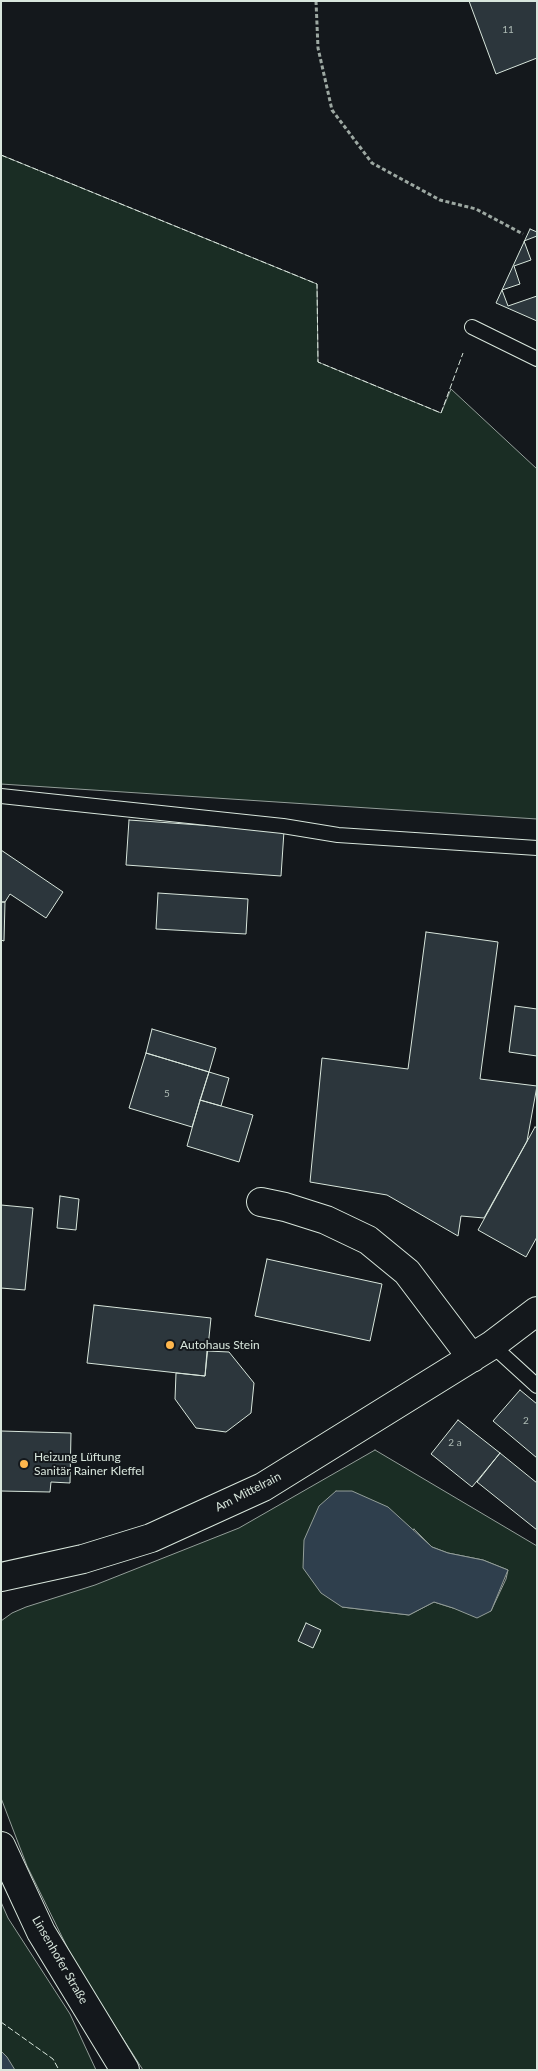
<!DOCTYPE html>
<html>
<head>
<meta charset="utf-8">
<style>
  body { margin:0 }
  #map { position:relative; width:538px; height:2071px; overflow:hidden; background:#14181c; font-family:Lato,sans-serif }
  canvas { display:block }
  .frame { position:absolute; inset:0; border:2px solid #d8e6dc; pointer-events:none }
</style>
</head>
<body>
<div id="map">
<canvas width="538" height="2071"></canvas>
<div class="frame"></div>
</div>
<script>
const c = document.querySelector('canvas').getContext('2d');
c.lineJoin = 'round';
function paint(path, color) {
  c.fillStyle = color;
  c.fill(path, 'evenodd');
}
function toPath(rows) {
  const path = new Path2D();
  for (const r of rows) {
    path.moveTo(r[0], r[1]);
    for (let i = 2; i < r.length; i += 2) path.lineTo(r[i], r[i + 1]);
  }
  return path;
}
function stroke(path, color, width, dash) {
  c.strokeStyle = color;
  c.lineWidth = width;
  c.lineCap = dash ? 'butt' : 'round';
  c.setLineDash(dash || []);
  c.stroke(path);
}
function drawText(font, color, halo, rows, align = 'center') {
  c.font = font + ' Lato,sans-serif';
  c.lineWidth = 4;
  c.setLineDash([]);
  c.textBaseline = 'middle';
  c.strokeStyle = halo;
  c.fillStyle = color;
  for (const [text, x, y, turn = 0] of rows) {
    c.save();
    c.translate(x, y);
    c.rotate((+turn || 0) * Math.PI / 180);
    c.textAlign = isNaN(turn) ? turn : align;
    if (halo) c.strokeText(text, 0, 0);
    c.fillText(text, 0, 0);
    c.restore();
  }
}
const green = toPath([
  [1,155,317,284,318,362,441,413,451,389,537,469,537,819,1,784,1,155],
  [375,1450,537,1546,537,2070,143,2070,76,1965,27,1866,1,1798,1,1621,12,1613,26,1607,95,1585,239,1528,375,1450],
  [414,1529,432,1547,448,1553,483,1560,508,1570,506,1579,491,1611,453,1608,434,1602,409,1615,342,1607,414,1529],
  [1,1902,8,1918,70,2014,96,2070,1,2070,1,1902]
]);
paint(green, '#1a2d24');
stroke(green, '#939e99', 1);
const water = toPath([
  [336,1491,352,1491,388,1507,432,1547,448,1553,483,1560,508,1570,491,1611,477,1618,453,1608,434,1602,409,1615,342,1607,321,1593,303,1568,304,1540,319,1506,336,1491],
  [1,2051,7,2057,15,2070,1,2070,1,2051]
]);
paint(water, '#2f3f4d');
stroke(water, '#939e99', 1);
const building = toPath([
  [469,1,537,1,537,58,496,74,469,1],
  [530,229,537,232,537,321,496,303,530,229],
  [537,236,537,296,508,306,502,290,520,284,514,266,531,260,524,241,537,236],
  [129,820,284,831,281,876,126,865,129,820],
  [1,850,63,892,46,918,10,894,5,902,1,902,1,850],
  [158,893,248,899,246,934,156,929,158,893],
  [1,902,5,902,4,941,1,940,1,902],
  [426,932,498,942,480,1079,537,1086,527,1141,484,1218,461,1216,458,1236,387,1195,310,1182,322,1058,408,1069,426,932],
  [515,1006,537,1009,537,1056,509,1052,515,1006],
  [152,1029,216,1048,209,1072,146,1053,152,1029],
  [146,1053,209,1072,192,1127,129,1108,146,1053],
  [209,1072,229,1078,221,1106,200,1100,209,1072],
  [200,1100,253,1115,239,1162,187,1146,200,1100],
  [535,1127,537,1128,537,1237,526,1257,478,1230,535,1127],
  [60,1196,79,1199,76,1230,57,1228,60,1196],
  [1,1205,33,1208,25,1290,1,1288,1,1205],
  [267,1259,382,1284,370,1341,255,1316,267,1259],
  [94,1305,211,1318,205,1376,87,1363,94,1305],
  [207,1351,229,1352,254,1383,251,1413,226,1432,196,1428,175,1399,176,1373,205,1376,207,1351],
  [520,1390,537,1404,537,1458,493,1421,520,1390],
  [458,1420,500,1453,472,1487,431,1454,458,1420],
  [1,1431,71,1433,70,1483,51,1482,50,1492,1,1491,1,1431],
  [500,1453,537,1483,537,1530,477,1482,500,1453],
  [306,1623,321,1630,313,1648,298,1641,306,1623]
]);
paint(building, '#2c363c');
stroke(building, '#d8e6dc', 1);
const lane = toPath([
  [472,327,537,359],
  [1,796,283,826,338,835,537,848],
  [492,1345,537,1386]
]);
const street = toPath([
  [261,1202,285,1207,326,1220,368,1240,407,1272,472,1358],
  [1,1577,83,1559,151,1538,263,1487,492,1345,537,1311],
  [1,1846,41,1932,125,2070]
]);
stroke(lane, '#d8e6dc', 16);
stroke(street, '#d8e6dc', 30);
stroke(toPath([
  [316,1,318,48,332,110,372,163,440,200,476,209,523,234]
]), '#9da8a2', 3, [4, 2.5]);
stroke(lane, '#14181c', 14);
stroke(street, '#14181c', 28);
stroke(toPath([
  [1,155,317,284,318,362,441,413,463,353],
  [1,2022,53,2059,59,2070]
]), '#d8e6dc', 1, [6, 2.5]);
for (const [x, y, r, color] of [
  [170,1345,5,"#ffb74d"],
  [24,1464,5,"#ffb74d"]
]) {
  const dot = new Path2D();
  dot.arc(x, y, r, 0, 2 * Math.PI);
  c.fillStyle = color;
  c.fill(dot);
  stroke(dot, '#14181c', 2);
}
drawText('10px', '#adbab4', null, [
  ["11",508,30],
  ["5",167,1094],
  ["2",526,1421],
  ["2 a",455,1443]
]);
drawText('12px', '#d8e6dc', '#14181c', [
  ["Autohaus Stein",180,1345],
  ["Heizung Lüftung",34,1457],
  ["Sanitär Rainer Kleffel",34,1471]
], 'left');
drawText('12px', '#d8e6dc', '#14181c', [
  ["Am Mittelrain",248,1492,-27],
  ["Linsenhofer Straße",60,1960,60]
]);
</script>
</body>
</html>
